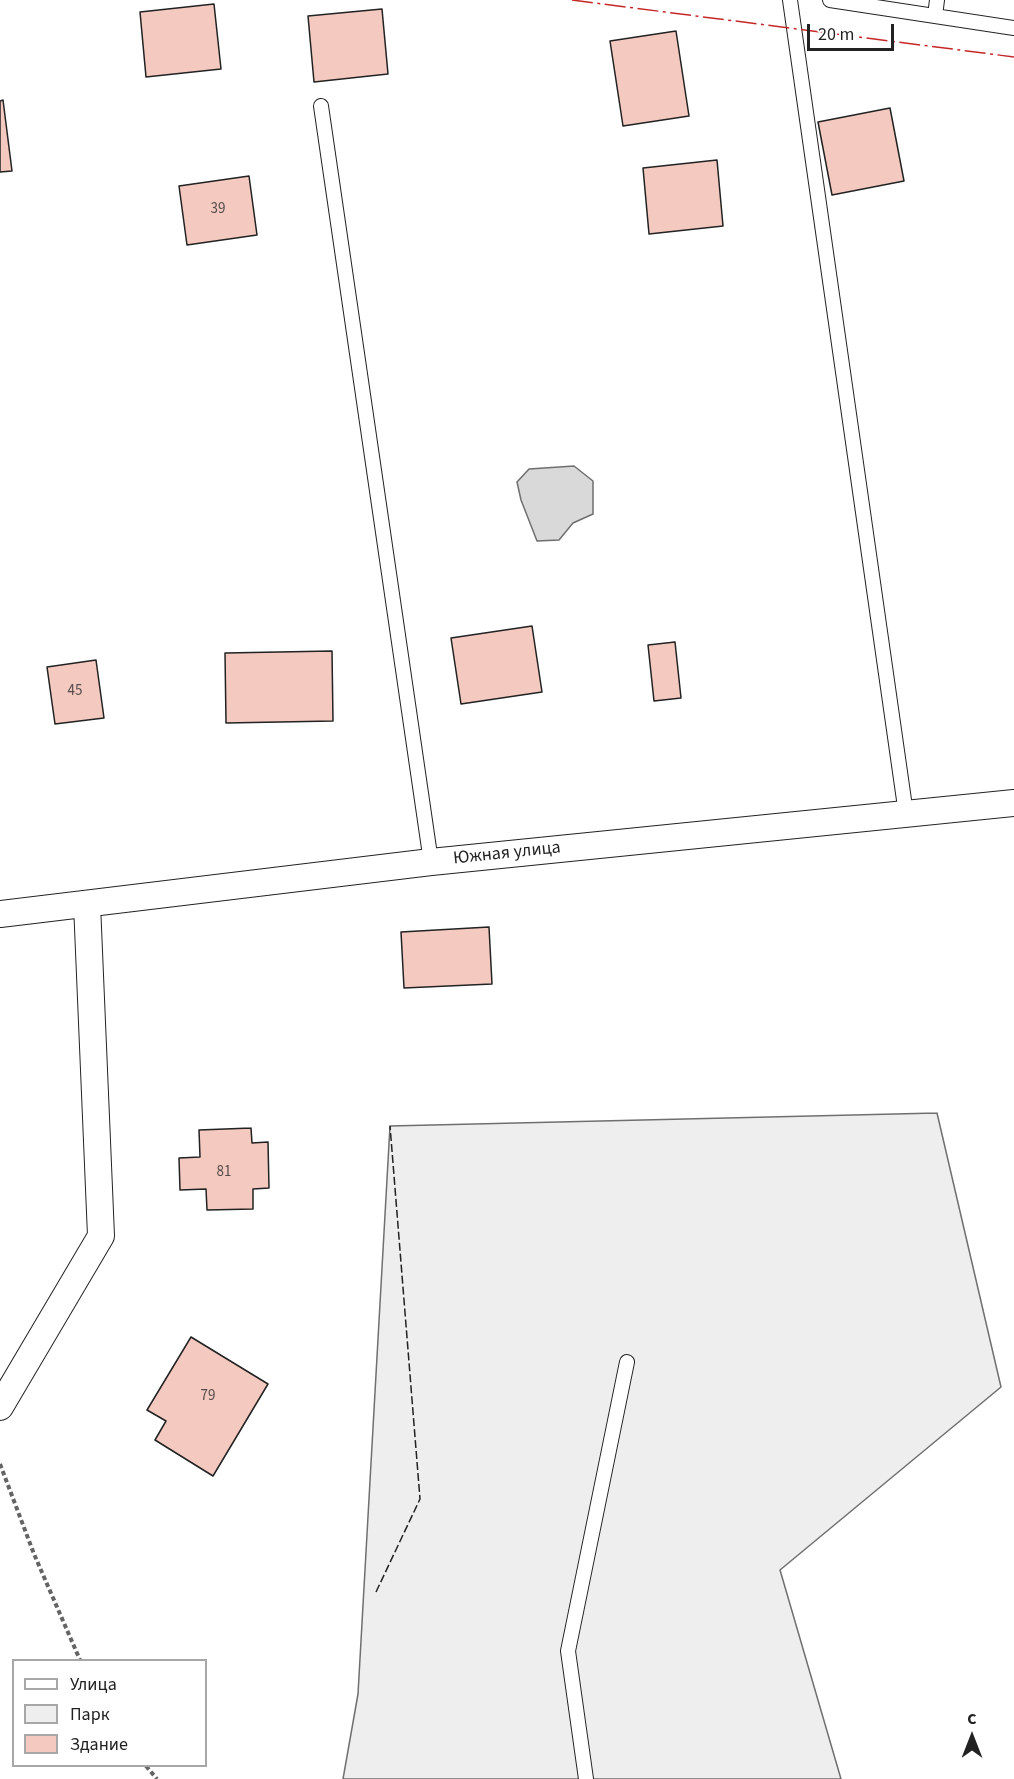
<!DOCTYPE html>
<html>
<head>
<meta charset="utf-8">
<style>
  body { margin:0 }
  #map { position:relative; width:1014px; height:1779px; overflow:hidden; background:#fff; font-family:"Source Sans 3",sans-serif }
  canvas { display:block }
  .legend { position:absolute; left:12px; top:1659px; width:195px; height:108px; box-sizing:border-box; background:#fff; border:2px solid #a7a7a7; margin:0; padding:8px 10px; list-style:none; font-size:18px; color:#222 }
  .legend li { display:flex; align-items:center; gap:12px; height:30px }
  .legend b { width:30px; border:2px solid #a7a7a7 }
  .north { position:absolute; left:942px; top:1707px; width:60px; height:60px; -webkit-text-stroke:4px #fff; paint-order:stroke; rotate:0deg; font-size:16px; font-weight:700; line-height:24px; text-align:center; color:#222 }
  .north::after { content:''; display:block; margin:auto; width:21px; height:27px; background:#222; clip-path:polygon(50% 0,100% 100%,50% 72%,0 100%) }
  .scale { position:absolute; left:807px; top:24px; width:87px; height:27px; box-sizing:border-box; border:3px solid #222; border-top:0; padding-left:8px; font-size:18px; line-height:21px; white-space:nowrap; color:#222; -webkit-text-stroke:4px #fff; paint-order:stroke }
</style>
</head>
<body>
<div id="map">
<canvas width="1014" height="1779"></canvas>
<ul class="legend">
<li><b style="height:8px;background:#fff"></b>Улица</li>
<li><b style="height:16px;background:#eee"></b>Парк</li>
<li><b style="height:16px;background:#f3c9c0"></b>Здание</li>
</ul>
<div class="north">С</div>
<div class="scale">20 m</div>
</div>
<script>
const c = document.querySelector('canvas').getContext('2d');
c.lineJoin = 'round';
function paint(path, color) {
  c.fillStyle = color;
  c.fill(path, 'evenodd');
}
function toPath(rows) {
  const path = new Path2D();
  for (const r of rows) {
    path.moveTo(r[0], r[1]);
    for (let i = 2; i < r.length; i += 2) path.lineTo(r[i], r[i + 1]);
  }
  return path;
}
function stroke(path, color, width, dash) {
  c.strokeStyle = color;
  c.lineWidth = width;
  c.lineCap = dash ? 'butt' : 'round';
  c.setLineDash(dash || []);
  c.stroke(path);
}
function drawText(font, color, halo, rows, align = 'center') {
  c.font = font + ' "Source Sans 3",sans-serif';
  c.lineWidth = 4.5;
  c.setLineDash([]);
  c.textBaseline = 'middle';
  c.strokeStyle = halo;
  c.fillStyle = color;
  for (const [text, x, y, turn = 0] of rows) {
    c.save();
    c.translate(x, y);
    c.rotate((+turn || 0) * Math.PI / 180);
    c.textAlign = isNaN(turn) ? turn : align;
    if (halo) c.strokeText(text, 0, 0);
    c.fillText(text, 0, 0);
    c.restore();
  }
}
const green = toPath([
  [937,1113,1001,1387,780,1570,841,1779,343,1779,358,1694,390,1126,937,1113]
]);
paint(green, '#eee');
stroke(green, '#6f6f6f', 1.5);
const water = toPath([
  [574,466,593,481,593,514,573,523,559,540,537,541,521,500,517,482,529,469,574,466]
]);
paint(water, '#d9d9d9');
stroke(water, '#6f6f6f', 1.5);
const building = toPath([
  [214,4,221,69,146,77,140,12,214,4],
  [382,9,388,74,314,82,308,16,382,9],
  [676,31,689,116,623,126,610,41,676,31],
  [3,100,12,171,0,172,0,101,3,100],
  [890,108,904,181,832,195,818,122,890,108],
  [717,160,723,226,649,234,643,168,717,160],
  [249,176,257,235,187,245,179,186,249,176],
  [532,626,542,692,461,704,451,638,532,626],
  [675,642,681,698,654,701,648,645,675,642],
  [332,651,333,721,226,723,225,653,332,651],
  [96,660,104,718,55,724,47,667,96,660],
  [489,927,492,984,404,988,401,932,489,927],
  [251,1128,252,1143,268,1142,269,1188,253,1189,253,1209,207,1210,206,1189,180,1190,179,1158,200,1157,199,1130,251,1128],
  [191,1337,268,1384,213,1476,155,1440,166,1421,147,1410,191,1337]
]);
paint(building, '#f3c9c0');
stroke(building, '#222', 1.5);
const lane = toPath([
  [790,0,906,814],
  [830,0,1014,28],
  [935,16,937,0],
  [321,106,431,862],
  [586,1779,568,1651,627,1362]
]);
const street = toPath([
  [0,914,431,862,1014,803],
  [0,1407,101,1236,87,904]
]);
stroke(lane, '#222', 16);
stroke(street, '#222', 28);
stroke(toPath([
  [0,1464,34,1554,80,1660],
  [146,1766,157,1779]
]), '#646464', 4, [4.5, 3]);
stroke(lane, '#fff', 14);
stroke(street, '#fff', 26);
stroke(toPath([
  [376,1592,420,1499,390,1126]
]), '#222', 1.5, [8, 3]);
stroke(toPath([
  [572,0,1014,57]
]), '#c62828', 1.5, [21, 4.5, 3, 4.5]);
drawText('15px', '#564c4a', null, [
  ["39",218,210],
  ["45",75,692],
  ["81",224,1173],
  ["79",208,1397]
]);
drawText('18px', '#222', '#fff', [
  ["Южная улица",507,854,-6]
]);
</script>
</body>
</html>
